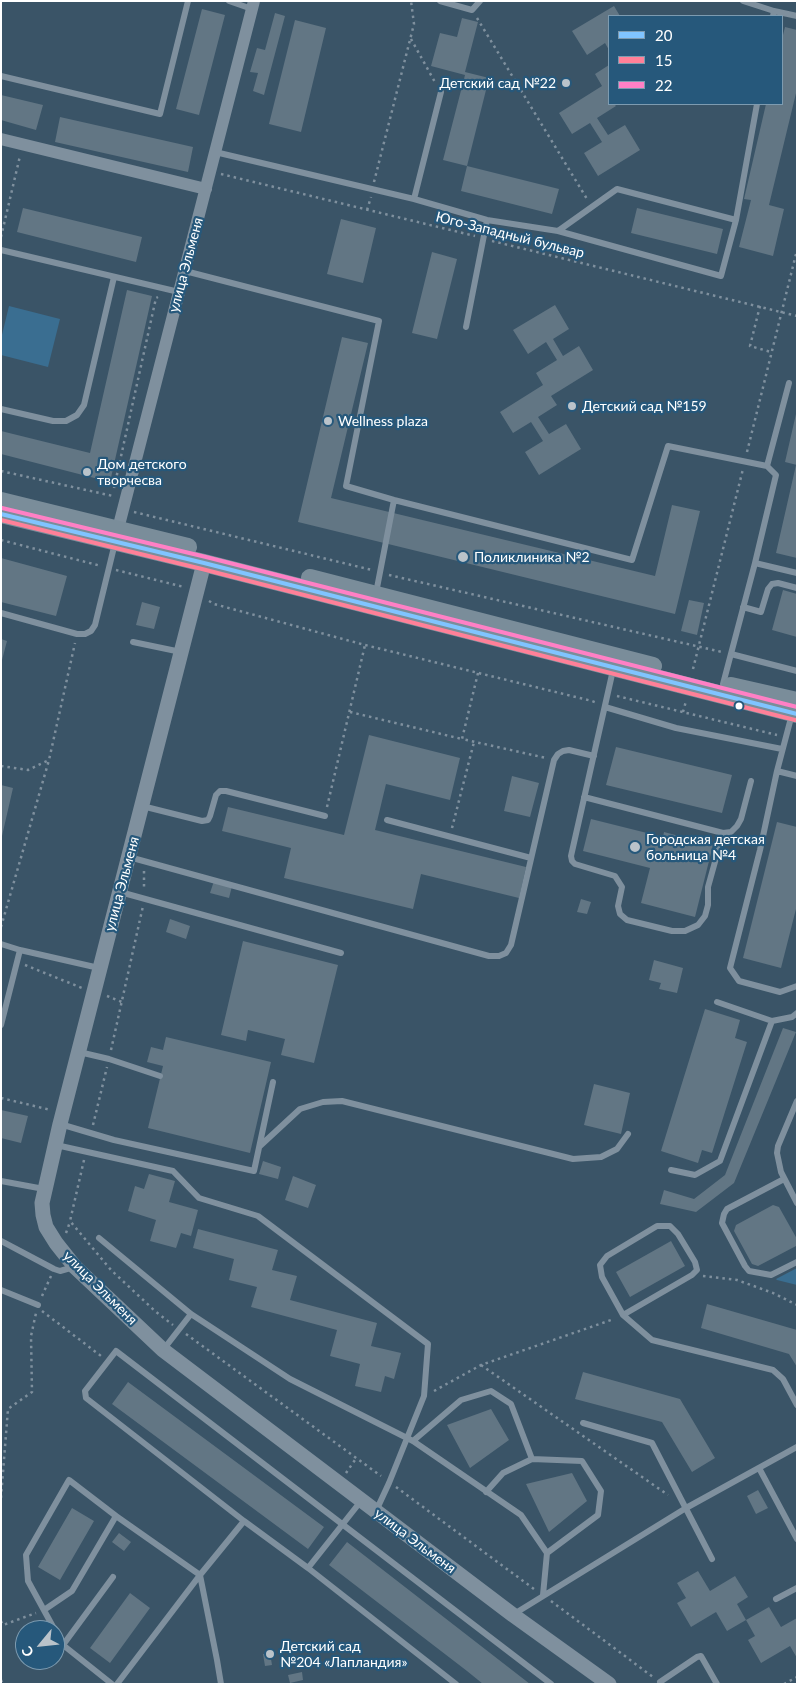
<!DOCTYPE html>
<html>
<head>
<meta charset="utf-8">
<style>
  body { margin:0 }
  #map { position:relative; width:798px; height:1685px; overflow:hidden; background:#3a5467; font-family:Lato,sans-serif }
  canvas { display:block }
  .frame { position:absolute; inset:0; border:2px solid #fff; pointer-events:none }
  .legend { position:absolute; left:608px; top:15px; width:175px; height:90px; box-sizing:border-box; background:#26587b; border:1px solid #7d9bb0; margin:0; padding:6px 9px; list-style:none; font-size:15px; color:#fff }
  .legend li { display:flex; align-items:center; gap:10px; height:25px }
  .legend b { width:25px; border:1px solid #7d9bb0 }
  .north { position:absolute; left:15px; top:1620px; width:50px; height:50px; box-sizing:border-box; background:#26587b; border:1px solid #7d9bb0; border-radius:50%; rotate:242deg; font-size:14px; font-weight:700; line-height:20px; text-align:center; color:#fff }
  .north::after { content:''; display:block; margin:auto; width:18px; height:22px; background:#bac3ca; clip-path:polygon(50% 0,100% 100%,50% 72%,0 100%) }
</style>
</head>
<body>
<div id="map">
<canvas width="798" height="1685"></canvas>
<div class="frame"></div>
<ul class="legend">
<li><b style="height:6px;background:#80c4ff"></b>20</li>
<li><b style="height:6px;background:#ff8098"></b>15</li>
<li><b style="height:6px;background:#ff80c5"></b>22</li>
</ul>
<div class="north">С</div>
</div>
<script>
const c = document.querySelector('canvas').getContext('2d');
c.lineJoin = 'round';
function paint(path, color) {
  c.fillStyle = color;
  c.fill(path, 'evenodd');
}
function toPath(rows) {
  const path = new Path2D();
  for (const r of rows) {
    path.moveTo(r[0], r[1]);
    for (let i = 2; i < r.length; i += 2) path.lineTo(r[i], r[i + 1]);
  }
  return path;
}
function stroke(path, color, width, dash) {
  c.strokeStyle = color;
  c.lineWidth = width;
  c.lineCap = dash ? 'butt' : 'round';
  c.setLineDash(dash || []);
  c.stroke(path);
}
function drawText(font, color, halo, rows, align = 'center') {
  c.font = font + ' Lato,sans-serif';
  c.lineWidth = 4.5;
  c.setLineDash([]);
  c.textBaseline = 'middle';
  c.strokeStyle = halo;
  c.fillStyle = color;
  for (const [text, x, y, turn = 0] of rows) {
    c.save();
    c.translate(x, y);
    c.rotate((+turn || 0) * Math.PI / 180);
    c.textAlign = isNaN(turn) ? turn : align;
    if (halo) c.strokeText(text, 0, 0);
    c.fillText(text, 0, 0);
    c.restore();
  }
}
paint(toPath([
  [9,306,60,319,48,367,1,355,1,339],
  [797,1268,797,1285,777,1280,776,1279]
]), '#3a6e91');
paint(toPath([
  [614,6,620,16,609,16,609,50,605,43,587,55,572,31],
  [202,9,225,15,199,115,176,109],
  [275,13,285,16,264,95,253,91,258,73,250,72,257,48,265,50],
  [462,18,478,22,465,72,489,78,467,166,443,160,465,75,431,66,440,33,457,37],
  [295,20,326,28,301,132,269,124],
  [785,27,797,30,797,89,769,205,784,209,773,256,739,247,751,200,744,199,766,104,782,104,782,39],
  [609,65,609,104,614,104,616,106,597,118,608,135,625,125,640,150,598,176,584,153,602,142,590,123,572,134,559,113,602,86,595,74],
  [1,95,43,105,36,130,1,120],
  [60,117,193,147,188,172,55,142],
  [467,166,559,189,552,214,461,191],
  [23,208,142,237,136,262,17,232],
  [637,208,723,229,717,254,631,233],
  [341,219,376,228,363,283,327,274],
  [432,252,457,259,437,339,412,333],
  [127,290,152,296,110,482,1,454,1,431,90,453],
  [555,305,569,329,553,339,563,356,579,346,593,370,551,396,557,405,538,417,549,434,566,424,581,449,539,475,525,452,543,441,531,422,513,433,500,412,543,385,536,373,557,360,546,342,528,354,513,330],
  [342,337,368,343,331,498,655,576,672,505,700,511,675,614,298,522],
  [796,414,797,414,797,465,785,462],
  [796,465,797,466,797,558,776,553],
  [1,558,67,576,56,616,1,602],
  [783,590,797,594,797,637,772,630],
  [689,600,704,603,697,635,681,631],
  [142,602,160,607,154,629,136,625],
  [1,639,7,641,2,660,1,660],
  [369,735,460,758,450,800,386,784,375,830,526,867,519,898,421,874,413,909,284,878,291,848,222,831,228,807,344,835],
  [616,747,732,775,722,813,606,785],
  [512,776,539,783,530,817,504,811],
  [1,785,13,788,2,836,1,836],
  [591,819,663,837,664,832,713,845,695,917,641,903,650,868,583,851],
  [777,822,797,827,797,905,781,968,743,958],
  [214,881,232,886,229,898,210,893],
  [581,899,591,902,587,914,577,912],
  [170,919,190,926,186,939,166,932],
  [243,941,338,965,314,1063,281,1055,285,1039,248,1030,246,1041,221,1035],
  [654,960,683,968,677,993,659,989,661,983,649,980],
  [705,1009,740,1020,735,1038,747,1042,712,1153,702,1150,698,1163,661,1151],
  [783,1028,796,1032,734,1183,696,1212,660,1204,664,1190,694,1199,725,1175],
  [166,1037,271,1062,250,1153,148,1128,163,1066,147,1062,151,1047,163,1050],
  [594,1084,630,1093,621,1134,584,1125],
  [1,1110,28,1116,21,1143,1,1138],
  [263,1161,281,1167,278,1179,259,1174],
  [149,1174,175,1181,169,1202,198,1210,191,1236,181,1233,176,1248,150,1241,156,1220,128,1211,135,1186,144,1189],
  [293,1176,316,1185,308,1208,285,1200],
  [773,1205,779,1207,797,1239,796,1246,758,1266,752,1264,734,1231,736,1225],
  [198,1229,278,1250,272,1270,297,1276,290,1300,377,1323,371,1346,401,1353,394,1379,385,1376,381,1392,355,1386,360,1364,330,1356,337,1330,251,1307,257,1287,229,1280,234,1259,193,1248],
  [671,1241,685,1266,630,1297,616,1272],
  [707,1304,797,1330,797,1367,789,1354,701,1328],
  [583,1372,680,1399,715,1458,692,1472,662,1422,575,1399],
  [128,1382,324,1527,308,1549,112,1404],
  [491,1409,509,1440,470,1468,447,1425],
  [572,1473,587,1501,549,1532,526,1484],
  [758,1490,768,1508,756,1514,747,1496],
  [72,1508,94,1521,60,1580,38,1567],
  [119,1533,131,1542,124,1551,112,1542],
  [347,1542,530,1684,483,1684,467,1671,329,1565],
  [698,1571,710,1591,735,1576,748,1597,737,1604,746,1620,727,1631,716,1612,691,1627,677,1603,686,1598,677,1583],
  [130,1593,150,1608,110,1663,90,1648],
  [769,1607,781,1627,797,1618,797,1658,790,1646,761,1663,748,1640,755,1636,746,1620],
  [270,1653,272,1665,265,1666,263,1654],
  [302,1672,303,1680,290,1683,288,1675]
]), '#627684');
stroke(toPath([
  [477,18,587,199],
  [411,39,436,84],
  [221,174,475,236],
  [374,182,414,24,411,1],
  [367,210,371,197],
  [1,237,20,156],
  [492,241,797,316],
  [760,306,750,346,771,352],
  [747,452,797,250],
  [1,471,113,496],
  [114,488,156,298,158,297],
  [134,512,372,570],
  [1,540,101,566],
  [116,570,184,587],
  [389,575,722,652],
  [209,601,214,604,365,645,592,701,597,703],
  [693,669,743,469],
  [478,673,462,739,546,758],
  [617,696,777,735],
  [350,712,462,739],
  [683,712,686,701],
  [1,766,28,770,49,760],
  [327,807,365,645],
  [452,828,474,742],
  [144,871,144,888],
  [1,927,49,760,75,643],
  [25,965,82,988],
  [107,996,122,1002],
  [111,1050,143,906],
  [1,1098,51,1110],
  [93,1125,107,1067],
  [84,1160,70,1221,111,1270,155,1311,173,1325],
  [66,1233,70,1222],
  [703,1276,737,1280,773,1293,797,1305],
  [42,1296,51,1276],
  [42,1311,101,1356],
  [186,1334,381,1476],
  [481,1365,668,1495],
  [434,1391,481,1365,614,1319],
  [346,1473,357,1457],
  [396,1487,534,1589],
  [1,1498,8,1409,32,1392,31,1336,36,1313],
  [551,1601,653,1677],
  [1,1621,3,1625,36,1613],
  [1,1680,3,1684],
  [784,1684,797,1677]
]), '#7f909e', 2.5, [2.5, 4]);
stroke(toPath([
  [229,1,252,9],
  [440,1,472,10,480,1],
  [743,1,774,11],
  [773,16,774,11,797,16],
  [1,76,160,114,188,1],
  [215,152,414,199,487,220,558,231,721,276,736,220,617,189,558,231],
  [414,199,441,92],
  [736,220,757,104],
  [1,250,179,292],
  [185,271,379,321,346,486,394,500,632,560,668,446,767,466,776,475,755,563],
  [466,327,487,220],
  [1,409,53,421,66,421,77,415,84,405,114,277],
  [767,466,789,383],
  [376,593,394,500],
  [743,607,761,612,768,589,772,584,778,583,797,588],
  [1,613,77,634,85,634,91,631,95,625,115,543],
  [133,642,181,652],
  [731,654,797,671],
  [613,670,571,856,572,861,575,864,615,876,622,887,618,906,620,914,627,920,672,931,685,931,698,925,705,916,708,905,708,887,723,833],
  [723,684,755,563,797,573],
  [605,707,676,728,782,749],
  [792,714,777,771,760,850,730,968,739,981,780,992,797,986],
  [777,771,797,776],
  [584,797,723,833,731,832,737,826,741,819,751,781],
  [142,806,202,821,208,820,210,816,216,795,220,791,226,791,325,816],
  [387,820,531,858],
  [129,857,489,956,499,956,506,953,511,945,554,760,558,754,563,751,569,750,594,756],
  [120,892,341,953],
  [1,944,20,950,99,968],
  [717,1002,772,1021],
  [1,1025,20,950],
  [79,1052,109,1059,160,1076],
  [797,1101,778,1146,777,1153,781,1172,797,1203],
  [60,1124,114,1140,254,1171,273,1082],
  [56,1145,173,1171,199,1198,258,1216,428,1344,424,1396,389,1483,376,1511],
  [260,1146,300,1109,323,1102,342,1101,573,1159,601,1157,617,1149,628,1134],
  [671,1170,695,1175,720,1161,772,1021,792,1017,797,1013],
  [784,1179,727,1209,724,1214,722,1223,745,1266,749,1271,771,1275,797,1262],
  [1,1181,44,1189],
  [99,1238,191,1314,290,1379,413,1441,521,1515,547,1553,543,1595],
  [1,1241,54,1269,60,1271,74,1267],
  [1,1290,38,1305],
  [623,1315,692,1275,697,1270,695,1262,678,1234,670,1226,657,1226,607,1256,600,1265,602,1277,623,1315,652,1340,773,1370,783,1379,797,1405],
  [163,1350,191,1314],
  [583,1423,652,1443,712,1559],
  [413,1441,461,1400,491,1391,511,1404,532,1459],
  [759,1468,797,1539],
  [486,1492,503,1473,532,1459,582,1461,601,1491,598,1515,547,1553],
  [244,1521,86,1398,85,1391,116,1351,551,1684],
  [308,1568,456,1684],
  [776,1599,797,1588],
  [44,1610,72,1591,116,1516,200,1575,217,1660,221,1684],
  [514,1614,686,1508,797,1447],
  [63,1645,113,1577],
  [660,1682,697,1657,701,1656,717,1684],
  [112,1684,63,1645,28,1581,26,1555,69,1480,116,1516],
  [117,1684,200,1575,244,1521,308,1568,361,1501]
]), '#7f909e', 6);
stroke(toPath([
  [1,139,206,189],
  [118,529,254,1]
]), '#7f909e', 12);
stroke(toPath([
  [204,563,60,1124,42,1203,43,1215,46,1227,56,1243,75,1267,163,1350,513,1615,609,1684]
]), '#7f909e', 15);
stroke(toPath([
  [1,501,188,547],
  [1,514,204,563,797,714],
  [310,578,653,666],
  [731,686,797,701]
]), '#7a8d9a', 18);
stroke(toPath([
  [1,514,204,563,797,714]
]), '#80c4ff', 4);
stroke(toPath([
  [1,520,202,569,795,720]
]), '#ff8098', 4);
stroke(toPath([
  [2,508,206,557,797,707]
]), '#ff80c5', 4);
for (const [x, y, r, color] of [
  [566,83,5,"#bac3ca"],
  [572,406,5,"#bac3ca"],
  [328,421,5,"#bac3ca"],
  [87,472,5,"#bac3ca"],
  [463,557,6,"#bac3ca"],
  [739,706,4.5,"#fff"],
  [635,847,6,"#bac3ca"],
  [270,1654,5,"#bac3ca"]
]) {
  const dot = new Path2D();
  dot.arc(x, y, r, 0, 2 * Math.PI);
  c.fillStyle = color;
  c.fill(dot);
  stroke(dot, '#26587b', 2);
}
drawText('14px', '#fff', '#26587b', [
  ["Детский сад №22",556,83,"right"],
  ["Детский сад №159",582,406],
  ["Wellness plaza",338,421],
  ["Дом детского",97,464],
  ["творчесва",97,480],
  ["Поликлиника №2",474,557],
  ["Городская детская",646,839],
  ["больница №4",646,855],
  ["Детский сад",280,1646],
  ["№204 «Лапландия»",280,1662]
], 'left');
drawText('14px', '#fff', '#26587b', [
  ["Юго-Западный бульвар",510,235,14],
  ["улица Эльменя",186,265,-75],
  ["улица Эльменя",122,884,-75],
  ["улица Эльменя",100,1288,45],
  ["улица Эльменя",415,1541,37]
]);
</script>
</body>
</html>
